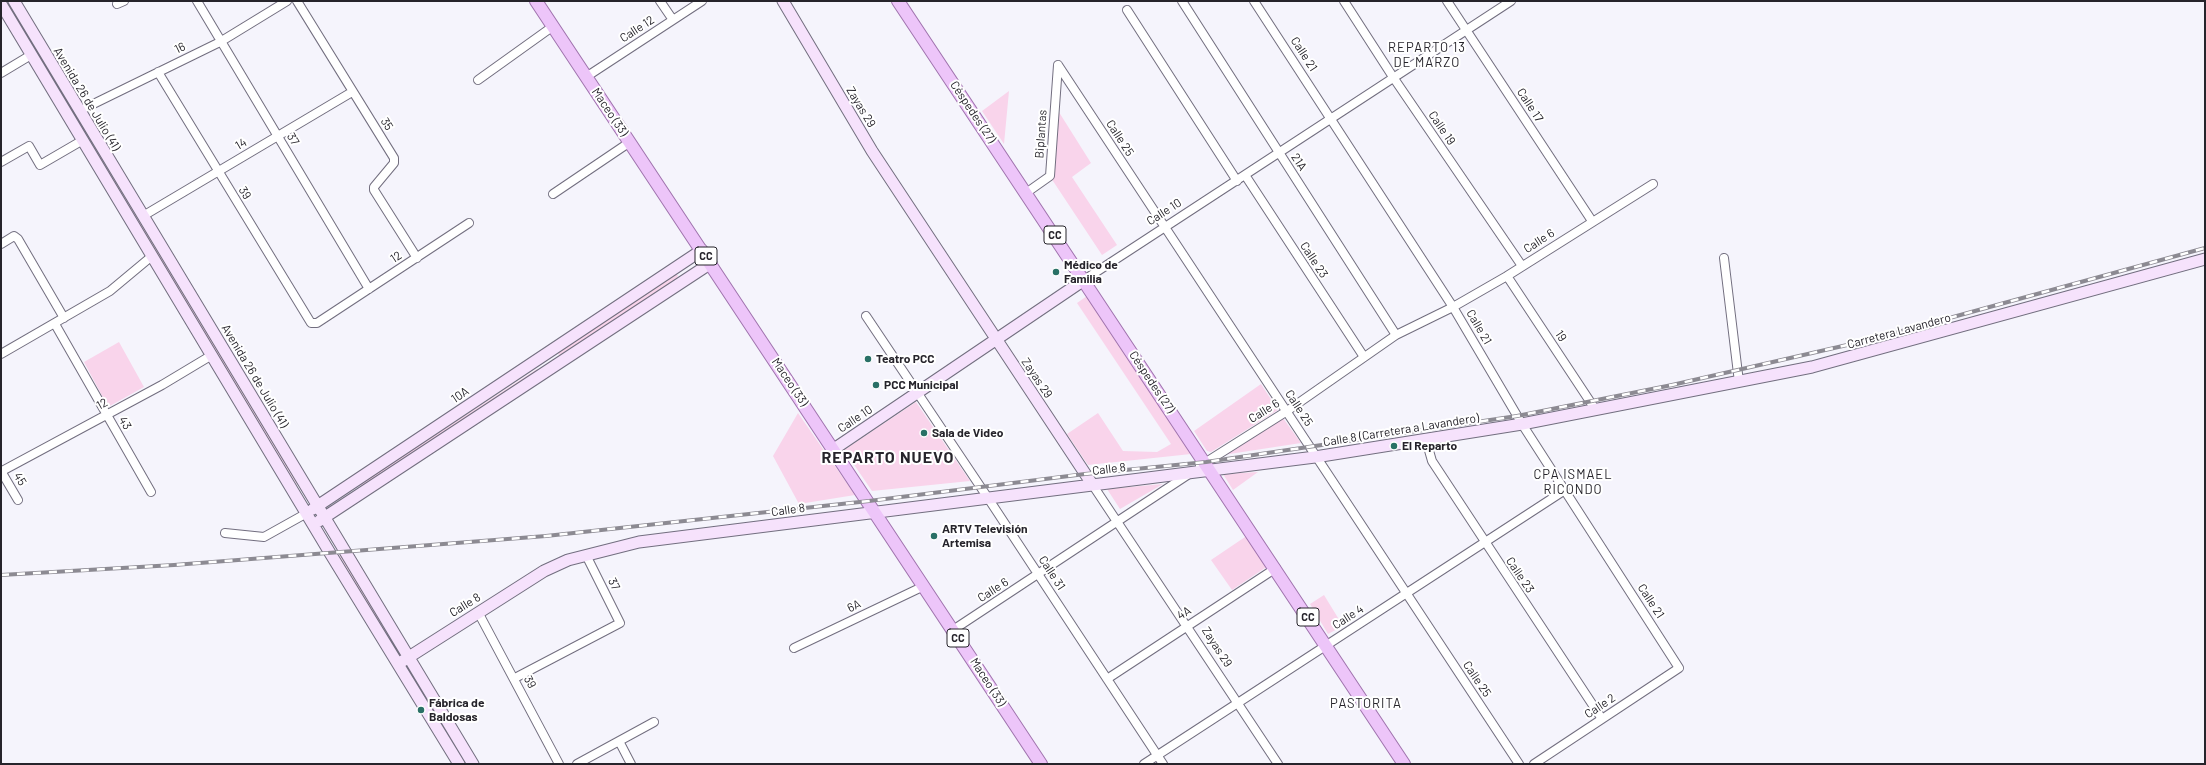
<!DOCTYPE html>
<html>
<head>
<meta charset="utf-8">
<style>
  body { margin:0 }
  #map { position:relative; width:2206px; height:765px; overflow:hidden; background:#f5f4fc; font-family:Barlow,sans-serif }
  canvas { display:block }
  .frame { position:absolute; inset:0; border:2px solid #26242b; pointer-events:none }
</style>
</head>
<body>
<div id="map">
<canvas width="2206" height="765"></canvas>
<div class="frame"></div>
</div>
<script>
const c = document.querySelector('canvas').getContext('2d');
c.lineJoin = 'round';
function paint(path, color) {
  c.fillStyle = color;
  c.fill(path, 'evenodd');
}
function toPath(rows) {
  const path = new Path2D();
  for (const r of rows) {
    path.moveTo(r[0], r[1]);
    for (let i = 2; i < r.length; i += 2) path.lineTo(r[i], r[i + 1]);
  }
  return path;
}
function stroke(path, color, width, dash) {
  c.strokeStyle = color;
  c.lineWidth = width;
  c.lineCap = dash ? 'butt' : 'round';
  c.setLineDash(dash || []);
  c.stroke(path);
}
function drawText(font, color, halo, rows, align = 'center') {
  c.font = font + ' Barlow,sans-serif';
  c.lineWidth = 4;
  c.setLineDash([]);
  c.textBaseline = 'middle';
  c.strokeStyle = halo;
  c.fillStyle = color;
  for (const [text, x, y, turn = 0] of rows) {
    c.save();
    c.translate(x, y);
    c.rotate((+turn || 0) * Math.PI / 180);
    c.textAlign = isNaN(turn) ? turn : align;
    if (halo) c.strokeText(text, 0, 0);
    c.fillText(text, 0, 0);
    c.restore();
  }
}
paint(toPath([
  [6,1,81,122,80,123],
  [1009,91,1004,144,982,111],
  [1057,109,1091,163,1072,177,1117,245,1102,255,1051,178],
  [97,151,298,484,297,485,95,152],
  [674,275,678,275,677,279,560,357,558,353],
  [1087,296,1181,439,1191,454,1088,465,1067,434,1098,413,1123,451,1157,452,1171,444,1077,303],
  [119,342,144,387,108,407,84,362],
  [537,369,539,370,362,487,360,484],
  [1261,384,1278,410,1211,452,1207,451,1194,431],
  [916,402,970,481,872,491,844,450],
  [798,413,855,495,799,504,773,456],
  [1283,418,1301,443,1223,455],
  [1258,472,1233,490,1223,474],
  [1163,484,1120,509,1107,489],
  [1248,535,1268,566,1232,590,1211,560],
  [339,555,342,556,389,636,388,637],
  [1324,595,1343,626,1328,634,1310,604]
]), '#f9d4eb');
const street = toPath([
  [197,1,369,289],
  [297,1,394,158,394,163,374,187,374,190,417,258],
  [660,1,673,20],
  [1182,1,1396,335],
  [1254,1,1453,307,1522,424,1679,668,1534,764],
  [1344,1,1393,77,1522,266],
  [1447,1,1592,221],
  [117,4,124,1],
  [1127,10,1237,181],
  [1058,65,1519,764],
  [158,72,311,323,317,323,469,223],
  [1,73,31,55],
  [586,77,702,1],
  [478,80,552,27],
  [79,111,220,42,287,1],
  [1,162,29,146,40,165,83,140],
  [1245,175,1364,357],
  [1026,193,1050,176,1058,65],
  [553,194,630,142],
  [143,216,352,92],
  [1,244,14,236,18,239,64,318],
  [1724,258,1739,382],
  [1507,276,1595,409],
  [1084,280,1511,1],
  [866,316,988,498,1163,764],
  [55,324,151,492],
  [1,354,110,291,152,256],
  [1426,440,1432,461,1602,719],
  [1200,466,1287,411,1396,335,1453,307,1507,276,1653,184],
  [1,471,18,500],
  [2,471,162,385,212,355],
  [1092,484,1278,764],
  [225,533,264,537,307,513],
  [478,612,559,764],
  [953,630,1189,474],
  [794,648,924,586],
  [515,678,620,623,586,555],
  [1107,679,1276,568],
  [619,741,631,764],
  [577,764,654,722],
  [1144,764,1565,490]
]);
const secondary = toPath([
  [14,1,473,764],
  [783,1,872,151,1092,484],
  [1,4,330,553,459,764],
  [834,449,1084,280],
  [313,509,702,250],
  [319,521,711,263],
  [398,664,544,571,568,560,639,542,1315,457,1522,424,1812,367,2205,259]
]);
const primary = toPath([
  [536,1,1041,764],
  [898,1,1404,764]
]);
stroke(street, '#726e7f', 10);
stroke(secondary, '#726e7f', 13);
stroke(primary, '#a074ae', 14);
stroke(street, '#fff', 8);
stroke(secondary, '#f6e2fc', 11);
stroke(primary, '#edc5f9', 12);
const rail = toPath([
  [1,575,174,565,546,536,869,501,1085,474,1206,462,1349,441,1517,416,1672,385,1869,340,2205,248]
]);
stroke(rail, '#8c8a92', 4);
stroke(rail, '#fff', 2.5, [8]);
for (const [x, y, r, color] of [
  [1056,272,4,"#297066"],
  [868,359,4,"#297066"],
  [876,385,4,"#297066"],
  [924,433,4,"#297066"],
  [1394,446,4,"#297066"],
  [934,536,4,"#297066"],
  [421,710,4,"#297066"]
]) {
  const dot = new Path2D();
  dot.arc(x, y, r, 0, 2 * Math.PI);
  c.fillStyle = color;
  c.fill(dot);
  stroke(dot, '#fff', 1.5);
}
for (const [x, y, w] of [
  [1055,235,22],
  [706,256,22],
  [1308,617,22],
  [958,638,22]
]) {
  const box = new Path2D();
  box.roundRect(x - w / 2, y - 9, w, 18, 3);
  c.fillStyle = '#fff';
  c.fill(box);
  stroke(box, '#26242b', 1);
}
drawText('bold 11px', '#26242b', null, [
  ["CC",1055,235],
  ["CC",706,256],
  ["CC",1308,617],
  ["CC",958,638]
]);
drawText('12px', '#26242b', '#fff', [
  ["Calle 12",637,29,-33],
  ["16",180,48,-26],
  ["Calle 21",1304,54,57],
  ["Avenida 26 de Julio (41)",87,99,59],
  ["Calle 17",1530,105,57],
  ["Zayas 29",861,107,59],
  ["Maceo (33)",610,112,56],
  ["Céspedes (27)",973,112,56],
  ["35",387,124,58],
  ["Calle 19",1442,128,56],
  ["Biplantas",1041,134,-86],
  ["Calle 25",1120,138,57],
  ["37",293,139,59],
  ["14",241,144,-30],
  ["21A",1299,162,57],
  ["39",245,193,58],
  ["Calle 10",1164,212,-33],
  ["Calle 6",1539,241,-33],
  ["12",396,257,-33],
  ["Calle 23",1314,260,57],
  ["Calle 21",1479,327,60],
  ["Carretera Lavandero",1899,331,-15],
  ["19",1561,336,57],
  ["Avenida 26 de Julio (41)",255,376,59],
  ["Zayas 29",1037,378,56],
  ["Maceo (33)",790,382,56],
  ["Céspedes (27)",1152,382,56],
  ["10A",460,395,-34],
  ["12",102,404,-28],
  ["Calle 25",1299,408,57],
  ["Calle 6",1264,411,-32],
  ["Calle 10",855,419,-34],
  ["43",125,423,60],
  ["Calle 8 (Carretera a Lavandero)",1401,430,-9],
  ["Calle 8",1109,469,-7],
  ["45",20,479,60],
  ["Calle 8",788,510,-8],
  ["Calle 31",1052,573,57],
  ["Calle 23",1520,575,56],
  ["37",614,584,63],
  ["Calle 6",993,590,-33],
  ["Calle 21",1651,601,57],
  ["Calle 8",465,605,-32],
  ["6A",854,606,-26],
  ["4A",1184,613,-33],
  ["Calle 4",1348,617,-33],
  ["Zayas 29",1217,647,57],
  ["Calle 25",1477,679,56],
  ["39",530,682,62],
  ["Maceo (33)",988,682,57],
  ["Calle 2",1600,706,-34]
]);
drawText('bold 12px', '#26242b', '#fff', [
  ["Médico de",1064,265],
  ["Familia",1064,279],
  ["Teatro PCC",876,359],
  ["PCC Municipal",884,385],
  ["Sala de Video",932,433],
  ["El Reparto",1402,446],
  ["ARTV Televisión",942,529],
  ["Artemisa",942,543],
  ["Fábrica de",429,703],
  ["Baldosas",429,717]
], 'left');
c.letterSpacing = '1px';
drawText('13px', '#26242b', '#fff', [
  ["REPARTO 13",1427,48],
  ["DE MARZO",1427,63],
  ["CPA ISMAEL",1573,475],
  ["RICONDO",1573,490],
  ["PASTORITA",1366,704]
]);
c.letterSpacing = '0px';
c.letterSpacing = '1px';
drawText('bold 16px', '#26242b', '#fff', [
  ["REPARTO NUEVO",888,458]
]);
c.letterSpacing = '0px';
</script>
</body>
</html>
